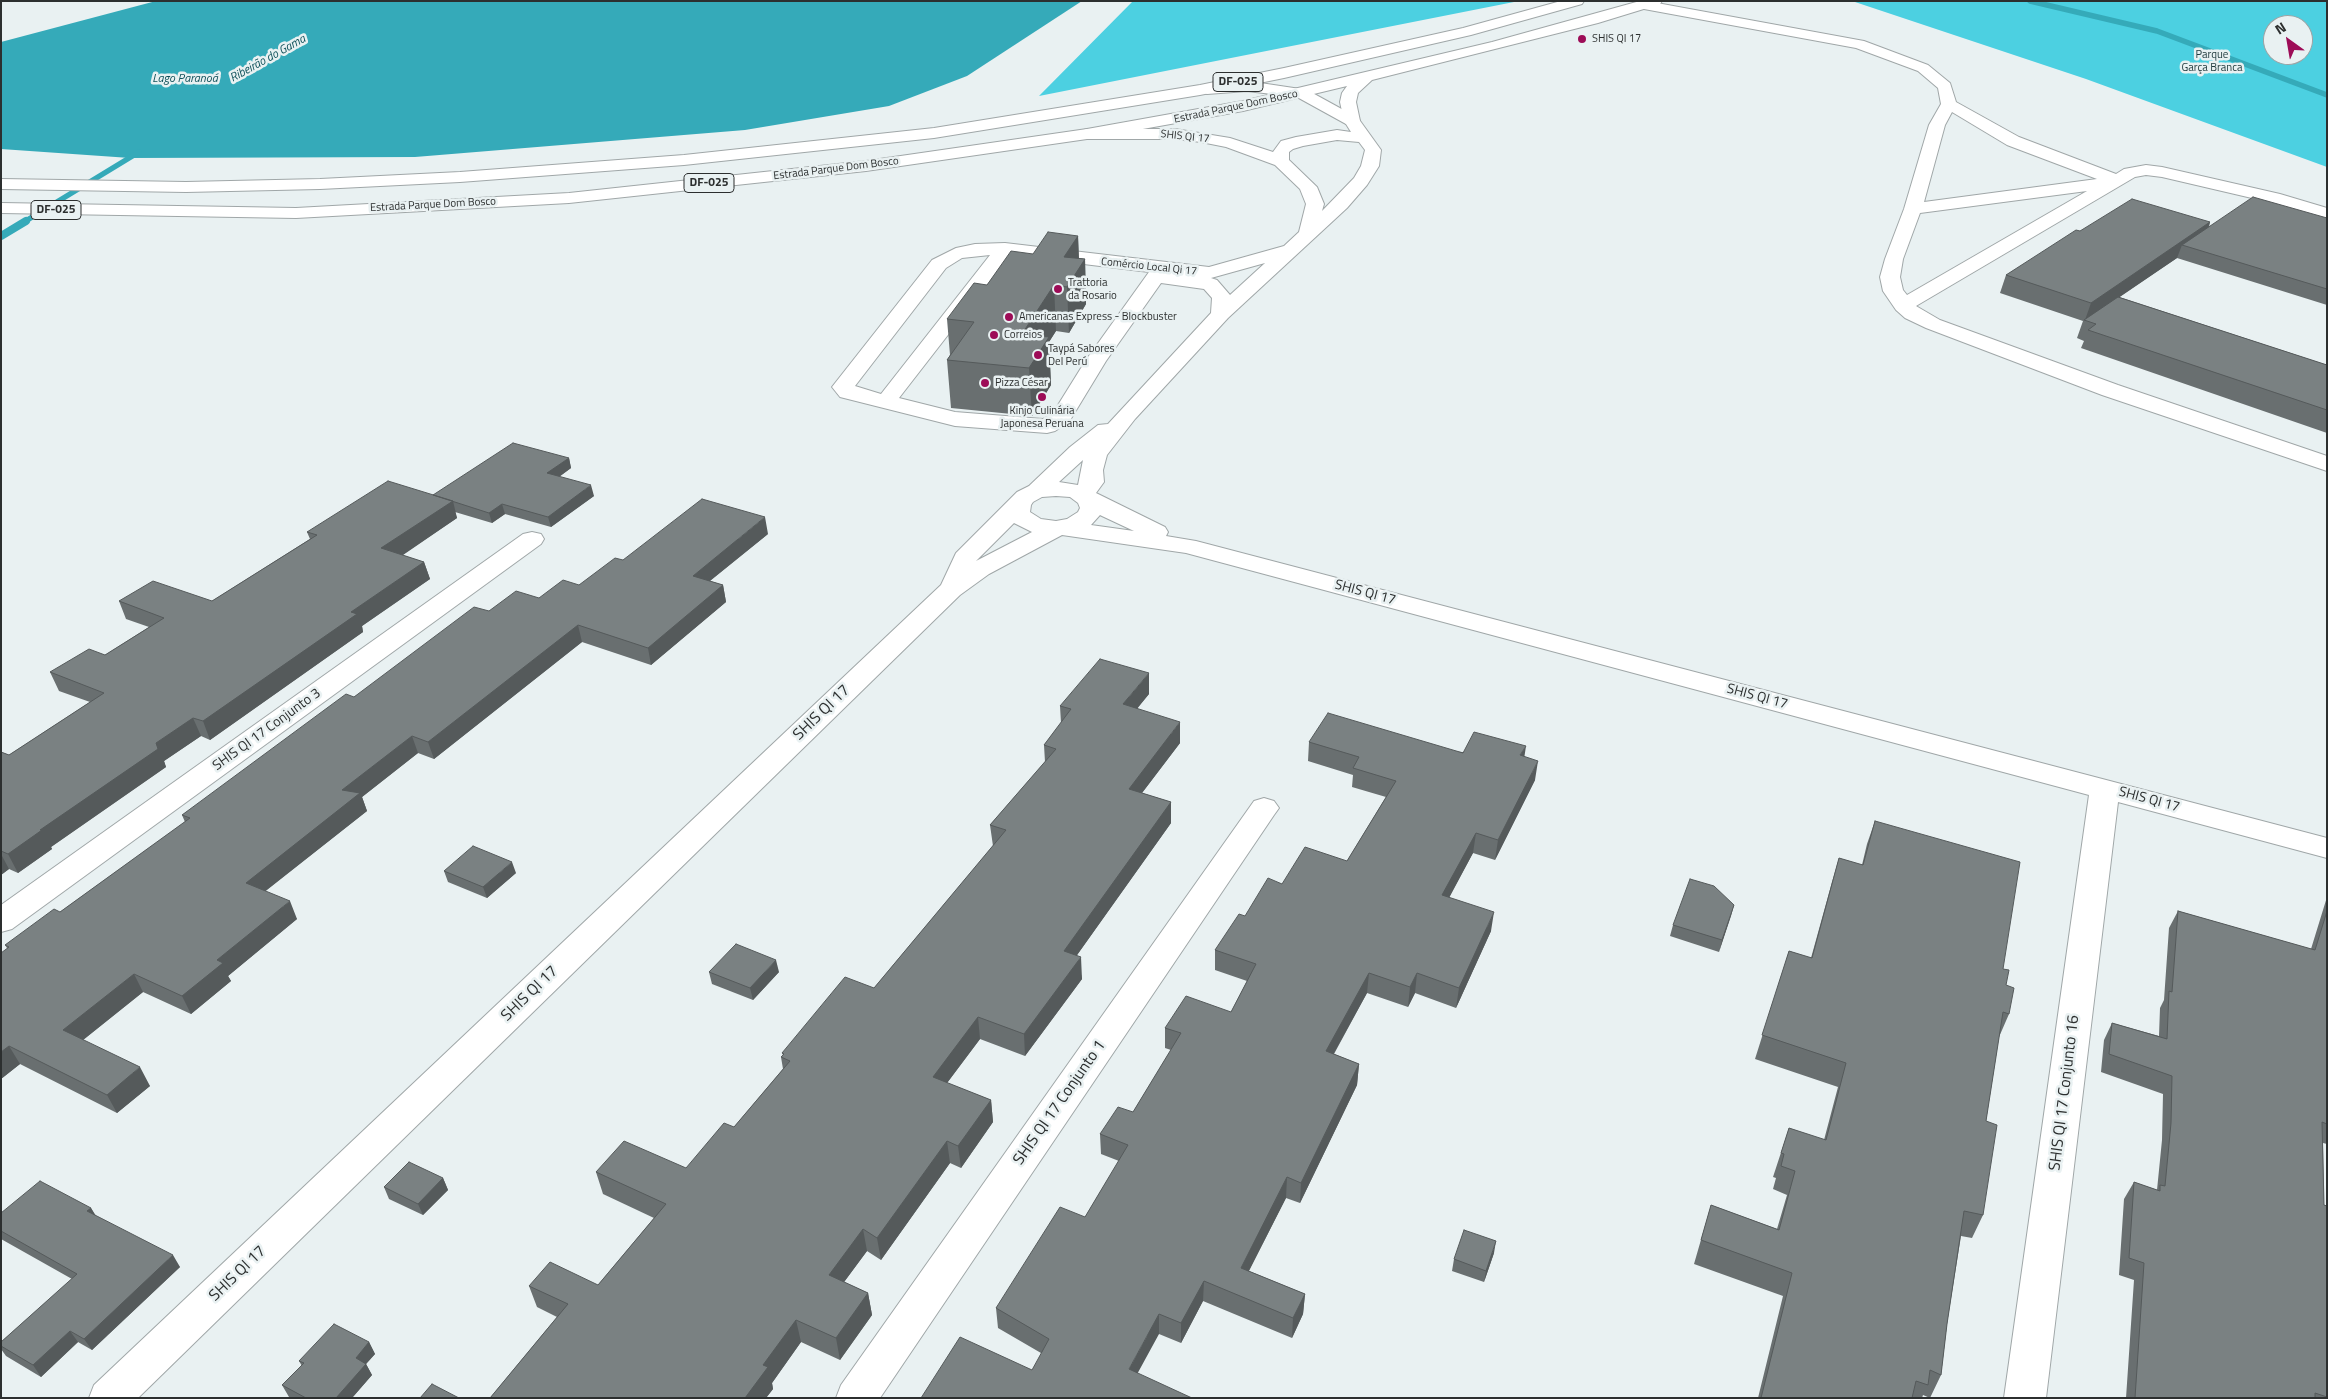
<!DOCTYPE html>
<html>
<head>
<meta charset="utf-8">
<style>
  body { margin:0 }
  #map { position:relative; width:2328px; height:1399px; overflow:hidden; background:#e9f1f2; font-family:"Titillium Web",sans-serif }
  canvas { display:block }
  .frame { position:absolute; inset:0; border:2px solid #2c2f2f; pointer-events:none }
  .north { position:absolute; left:2263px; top:15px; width:50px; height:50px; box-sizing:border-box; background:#e9f1f2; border:1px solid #9da3a4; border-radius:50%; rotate:328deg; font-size:14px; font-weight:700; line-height:20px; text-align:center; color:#2c2f2f }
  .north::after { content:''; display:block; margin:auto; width:18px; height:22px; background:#9d0c57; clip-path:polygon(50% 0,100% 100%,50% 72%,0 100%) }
</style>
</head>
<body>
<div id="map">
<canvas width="2328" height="1399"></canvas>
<div class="frame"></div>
<div class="north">N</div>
</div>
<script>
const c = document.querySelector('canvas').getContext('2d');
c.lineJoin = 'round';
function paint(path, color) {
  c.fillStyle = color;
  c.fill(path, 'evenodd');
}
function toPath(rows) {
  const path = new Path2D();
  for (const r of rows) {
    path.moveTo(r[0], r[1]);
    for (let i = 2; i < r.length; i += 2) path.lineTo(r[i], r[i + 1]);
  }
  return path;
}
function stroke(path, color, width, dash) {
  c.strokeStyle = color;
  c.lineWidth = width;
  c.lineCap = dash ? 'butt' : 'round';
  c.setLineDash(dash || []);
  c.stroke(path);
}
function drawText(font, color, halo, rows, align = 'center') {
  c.font = font + ' "Titillium Web",sans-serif';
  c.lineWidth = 5;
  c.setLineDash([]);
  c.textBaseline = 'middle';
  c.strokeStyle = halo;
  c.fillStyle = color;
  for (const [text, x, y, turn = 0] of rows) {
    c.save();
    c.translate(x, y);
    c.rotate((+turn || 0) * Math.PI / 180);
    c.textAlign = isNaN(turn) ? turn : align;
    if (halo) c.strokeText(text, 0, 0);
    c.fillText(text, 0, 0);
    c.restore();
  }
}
paint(toPath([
  [1133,1,1519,1,1039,96],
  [1852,1,2327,1,2327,167,2086,79],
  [2273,25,2303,25,2303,55,2273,55]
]), '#4cd0e1');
paint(toPath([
  [156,1,1082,1,967,76,889,106,745,130,415,157,130,158,1,149,1,42]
]), '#35aab9');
stroke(toPath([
  [2030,1,2157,31,2327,95],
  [24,222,139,152]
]), '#35aab9', 5.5);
stroke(toPath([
  [1,236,26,221]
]), '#35aab9', 8);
const minor = toPath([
  [1646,1,1864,41,1928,65,1950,83,1956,102,2019,137,2116,174,2124,169,2146,165,2162,167,2280,194,2327,208,2327,219,2269,202,2162,177,2146,175,2135,177,1916,306,1940,320,2118,385,2327,456,2327,471,2102,395,1926,328,1905,318,1896,310,1883,291,1880,277,1885,259,1904,209,1929,125,1941,104,1938,88,1918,71,1856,48,1644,9,1637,5,1639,2,1646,1],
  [1952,112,2007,145,2097,179,1924,202,1945,125,1952,112],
  [2087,191,1907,295,1903,290,1900,277,1903,259,1920,213,2087,191],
  [1247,81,1307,90,1358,118,1381,150,1379,166,1367,185,1347,208,1228,318,1135,419,1107,455,1103,470,1104,482,1096,493,1165,527,1168,532,1166,536,1196,541,2327,838,2327,858,2118,802,2046,1398,2004,1398,2089,795,1186,553,1062,535,989,574,960,595,138,1398,89,1398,94,1385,941,585,956,553,1017,492,1029,486,1070,447,1098,425,1108,424,1211,313,1212,298,1204,289,1161,283,1106,361,1069,422,1055,431,1047,433,955,426,840,397,832,387,932,260,956,248,975,244,1005,243,1209,267,1284,246,1299,232,1306,204,1300,189,1275,165,1226,147,1201,142,1175,139,1087,139,1081,137,1079,134,1081,131,1087,129,1175,129,1230,138,1273,152,1281,141,1296,137,1337,130,1351,132,1346,124,1297,97,1247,91,1207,94,1202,92,1199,89,1202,86,1207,84,1247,81],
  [1337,140,1359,142,1365,150,1361,166,1354,178,1322,211,1324,204,1317,187,1289,160,1289,152,1293,149,1303,146,1337,140],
  [990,255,881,394,855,386,946,268,962,258,990,255],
  [1010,255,1149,272,1086,360,1053,413,1043,419,955,412,899,398,1010,255],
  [1265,263,1230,295,1217,280,1211,278,1265,263],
  [1083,460,1078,485,1059,482,1083,460],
  [1056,496,1070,497,1078,503,1080,508,1078,512,1067,519,1056,521,1041,519,1030,512,1031,505,1033,502,1042,497,1056,496],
  [1100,515,1102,516,1134,531,1091,525,1100,515],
  [1014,523,1032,532,976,561,1014,523],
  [532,532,541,534,544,539,541,544,12,929,1,932,1,905,523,534,532,532],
  [1264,798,1274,801,1279,808,1274,815,880,1398,836,1398,841,1385,1254,801,1264,798]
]);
const major = toPath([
  [1561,1,1584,1,1582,4,1471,35,1284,78,1200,95,934,138,684,165,460,182,320,189,186,192,1,189,1,179,186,182,320,179,460,172,684,155,934,128,1200,85,1284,68,1463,28,1561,1],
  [1640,1,1662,1,1660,4,1598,23,1372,80,1358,93,1356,102,1360,121,1358,124,1352,126,1346,124,1344,121,1340,102,1342,93,1347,86,1243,111,1087,139,866,171,569,203,296,218,1,213,1,203,296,208,569,193,866,161,1087,129,1243,101,1492,42,1640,1]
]);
stroke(minor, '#a0a7a8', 2);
stroke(major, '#a0a7a8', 2);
paint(minor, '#fff');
paint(major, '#fff');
paint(toPath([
  [2327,218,2327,305,2177,258,2119,297,2327,365,2327,433,2081,348,2084,341,2077,338,2083,321,2000,293,2006,275,2080,231,2210,222,2209,227],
  [1078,236,1079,258,1085,259,1086,304,1069,333,1056,331,1049,342,1051,385,1032,416,951,408,947,360,950,355,947,319,1033,254],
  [569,458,571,468,559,477,594,496,551,527,505,514,492,523,455,512,457,518,402,555,424,562,430,579,362,626,363,632,210,740,201,736,164,761,166,767,51,847,52,849,18,873,9,869,1,875,1,752,9,755,90,702,59,691,50,672,105,655,149,627,126,619,119,601,212,601,310,539,307,532,433,495],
  [768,534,710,581,723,585,726,602,651,665,582,642,434,759,418,753,362,797,367,811,265,891,297,919,228,976,231,981,191,1014,143,992,83,1040,150,1086,117,1113,20,1064,1,1079,7,948,5,945,60,912,185,822,182,815,354,697,489,611,539,598,579,585,623,560],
  [1149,694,1137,708,1180,743,1142,793,1171,802,1171,823,1077,955,1082,979,1025,1056,980,1039,947,1083,991,1100,993,1122,961,1168,950,1163,881,1260,867,1251,844,1282,868,1293,872,1315,840,1360,801,1342,772,1383,773,1389,766,1398,490,1398,557,1317,537,1307,529,1286,598,1285,654,1218,603,1194,596,1172,686,1168,734,1127,783,1069,781,1057,783,1055,782,1053,874,988,993,846,990,825,1045,762,1044,745,1061,723,1060,706],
  [1309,742,1524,756,1535,780,1495,860,1473,853,1449,897,1491,931,1456,1008,1415,993,1408,1007,1367,993,1334,1054,1359,1064,1357,1085,1300,1203,1286,1198,1249,1271,1305,1294,1303,1314,1292,1338,1203,1301,1181,1343,1159,1334,1041,1353,998,1328,996,1308,1085,1217,1119,1161,1101,1154,1100,1134,1133,1112,1171,1050,1165,1048,1165,1028,1231,1012,1247,981,1215,970,1215,950,1245,916,1282,884,1347,861,1386,797,1352,787,1353,775,1308,761],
  [1875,821,2003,969,2006,985,2009,1014,1999,1037,1986,1121,1983,1215,1972,1238,1961,1236,1947,1324,1941,1375,1930,1398,1923,1395,1922,1398,1758,1398,1783,1296,1694,1264,1711,1205,1777,1229,1787,1195,1773,1189,1776,1178,1773,1177,1789,1128,1824,1140,1838,1087,1755,1059,1789,951,1811,958,1832,882,1839,858,1862,865,1867,844],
  [444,871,516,873,487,898,448,882],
  [2327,897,2327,1144,2323,1143,2324,1205,2327,1206,2327,1398,2126,1398,2134,1280,2119,1275,2124,1199,2134,1182,2157,1190,2162,1140,2163,1094,2101,1072,2104,1040,2112,1023,2159,1036,2160,1008,2164,1000,2169,928,2178,911,2311,949],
  [1734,905,1719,952,1670,936,1673,925],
  [709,972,779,972,753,1000,712,984],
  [443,1178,448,1190,423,1215,389,1199,384,1187],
  [91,1208,95,1216,180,1267,92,1350,78,1342,41,1377,6,1356,1,1349,1,1342,72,1279,1,1239,1,1213],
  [1494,1253,1484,1282,1452,1271,1454,1259],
  [369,1342,375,1354,366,1364,372,1375,352,1398,290,1398,289,1397,282,1385,302,1366,299,1361]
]), '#696f70');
paint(toPath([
  [2210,222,2204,240,2182,245,2177,258,2086,320,2085,320,2091,303],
  [1078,236,1079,268,1085,259,1086,304,1069,333,1067,287,1064,257],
  [1054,285,1056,331,1049,342,1051,385,1032,416,1029,368,1022,334],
  [569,458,571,468,549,484,547,473],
  [591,485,594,496,551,527,548,517],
  [453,501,457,518,387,566,381,548],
  [502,504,505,514,492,523,489,513],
  [765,517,768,534,696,592,693,576],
  [424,562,430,579,362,626,363,632,210,740,203,721,351,612],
  [723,585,726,602,651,665,648,648],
  [578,625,582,642,434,759,428,742],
  [1149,673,1149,694,1124,725,1123,704],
  [193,718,201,736,164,761,166,767,51,847,52,849,18,873,8,854,156,743],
  [1180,722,1180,743,1129,810,1129,789],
  [412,736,418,753,362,797,367,811,253,901,246,883,342,790],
  [1526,746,1523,766,1520,755],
  [1538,761,1535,780,1495,860,1498,840],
  [1171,802,1171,823,1065,972,1064,951],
  [1476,833,1473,853,1440,915,1442,895],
  [1,854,9,869,1,875],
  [512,862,516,873,487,898,483,887],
  [290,901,297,919,228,976,231,981,191,1014,182,996,217,960],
  [1734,905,1731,916,1719,952,1722,940],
  [1494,912,1491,931,1456,1008,1459,988],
  [1081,957,1082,979,1025,1056,1024,1034],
  [776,960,779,972,753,1000,750,988],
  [1369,973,1367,993,1324,1071,1326,1051],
  [1417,973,1415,993,1408,1007,1410,987],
  [134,974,143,992,73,1048,63,1030],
  [978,1017,980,1039,935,1099,933,1077],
  [9,1046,20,1064,1,1079,1,1052],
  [1359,1064,1357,1085,1300,1203,1301,1183],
  [140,1067,150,1086,117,1113,107,1095],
  [991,1100,993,1122,961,1168,958,1146],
  [947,1141,950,1163,881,1260,877,1238],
  [1287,1177,1286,1198,1240,1288,1241,1268],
  [443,1178,448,1190,423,1215,418,1204],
  [91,1208,98,1219,87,1211],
  [863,1229,867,1251,833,1297,829,1275],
  [1496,1241,1494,1253,1484,1282,1486,1271],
  [173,1255,180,1267,92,1350,84,1339],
  [1204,1281,1203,1301,1181,1343,1181,1323],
  [868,1293,872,1315,840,1360,836,1338],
  [1305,1294,1303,1314,1292,1338,1293,1318],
  [1159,1314,1159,1334,1129,1389,1129,1369],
  [796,1320,801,1342,772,1383,773,1389,766,1398,745,1398,763,1365],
  [70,1331,78,1342,41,1377,33,1365],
  [369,1342,375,1354,366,1364,372,1375,352,1398,336,1398,356,1358]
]), '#555a5b');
const building = toPath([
  [2253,197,2327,218,2327,289,2182,245,2253,197],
  [2132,199,2210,222,2091,303,2006,275,2076,230,2080,231,2132,199],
  [1048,232,1078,236,1064,257,1085,259,1067,287,1054,285,1022,334,1049,337,1029,368,947,360,974,322,947,319,974,283,987,285,1011,251,1033,254,1048,232],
  [2118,297,2327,365,2327,410,2088,330,2096,324,2084,320,2118,297],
  [513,443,569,458,547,473,591,485,548,517,502,504,489,513,433,495,513,443],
  [388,481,453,501,381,548,424,562,351,612,357,614,203,721,193,718,156,743,158,749,40,830,42,830,8,854,1,851,1,752,9,755,104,693,50,672,89,649,105,655,164,618,119,601,153,581,212,601,317,535,307,532,388,481],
  [702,499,765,517,693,576,723,585,648,648,578,625,428,742,412,736,342,790,360,793,246,883,290,901,217,960,223,963,182,996,134,974,63,1030,140,1067,107,1095,9,1046,1,1052,1,953,9,947,5,945,54,909,60,912,190,818,182,815,346,694,354,697,474,607,489,611,516,591,539,598,563,580,579,585,615,558,623,560,702,499],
  [1100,659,1149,673,1123,704,1180,722,1129,789,1171,802,1064,951,1081,957,1024,1034,978,1017,933,1077,991,1100,958,1146,947,1141,877,1238,863,1229,829,1275,868,1293,836,1338,796,1320,763,1365,768,1367,745,1398,490,1398,568,1304,529,1286,550,1262,598,1285,666,1204,596,1172,624,1141,686,1168,724,1123,734,1127,790,1061,781,1057,784,1054,782,1053,845,977,874,988,1006,830,990,825,1056,749,1044,745,1071,709,1060,706,1100,659],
  [1328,713,1463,753,1474,732,1526,746,1520,755,1538,761,1498,840,1476,833,1442,895,1494,912,1459,988,1417,973,1410,987,1369,973,1326,1051,1359,1064,1301,1183,1287,1177,1241,1268,1305,1294,1293,1318,1204,1281,1181,1323,1159,1314,1129,1369,1192,1398,921,1398,960,1337,1032,1370,1049,1339,996,1308,1060,1207,1085,1217,1128,1145,1100,1134,1118,1107,1133,1112,1181,1033,1165,1028,1186,996,1231,1012,1256,964,1215,950,1239,914,1245,916,1268,878,1282,884,1305,847,1347,861,1396,781,1353,768,1359,757,1309,742,1328,713],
  [1875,821,2020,862,2003,969,2009,970,2006,985,2014,988,2009,1014,2003,1012,1986,1121,1997,1125,1983,1215,1964,1211,1947,1324,1941,1375,1930,1370,1928,1385,1916,1381,1912,1398,1761,1398,1792,1273,1701,1240,1711,1205,1779,1230,1795,1171,1781,1166,1784,1154,1781,1153,1789,1128,1826,1140,1846,1063,1762,1035,1789,951,1812,958,1839,858,1863,865,1875,821],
  [473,846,512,862,483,887,444,871,473,846],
  [1690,879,1714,886,1734,905,1722,940,1673,925,1690,879],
  [2178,911,2315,950,2327,911,2327,1124,2322,1122,2324,1205,2327,1206,2327,1397,2315,1393,2315,1398,2135,1398,2144,1263,2129,1258,2134,1182,2160,1191,2160,1185,2165,1186,2171,1123,2172,1076,2109,1054,2112,1023,2167,1039,2169,991,2172,992,2178,911],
  [736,944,776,960,750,988,709,972,736,944],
  [409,1162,443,1178,418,1204,384,1187,409,1162],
  [40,1181,91,1208,87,1211,173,1255,84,1339,70,1331,33,1365,1,1346,1,1342,77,1274,1,1231,1,1213,40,1181],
  [1464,1230,1496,1241,1486,1271,1454,1259,1464,1230],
  [334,1324,369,1342,356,1358,366,1364,336,1398,306,1398,282,1385,304,1363,299,1361,334,1324],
  [432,1384,459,1398,420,1398,432,1384]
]);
paint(building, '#7a8182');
stroke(building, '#555a5b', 1);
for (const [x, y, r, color] of [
  [1582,39,5,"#9d0c57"],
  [1058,289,5,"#9d0c57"],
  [1009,317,5,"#9d0c57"],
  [994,335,5,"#9d0c57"],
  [1038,355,5,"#9d0c57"],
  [985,383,5,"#9d0c57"],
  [1042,397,5,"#9d0c57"]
]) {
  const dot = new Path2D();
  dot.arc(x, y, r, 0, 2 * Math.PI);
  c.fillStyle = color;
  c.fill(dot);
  stroke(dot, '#e9f1f2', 2);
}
drawText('11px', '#2c2f2f', '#e9f1f2', [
  ["SHIS QI 17",1592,39],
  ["Trattoria",1068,283],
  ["da Rosario",1068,296],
  ["Americanas Express - Blockbuster",1019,317],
  ["Correios",1004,335],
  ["Taypá Sabores",1048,349],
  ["Del Perú",1048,362],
  ["Pizza César",995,383],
  ["Kinjo Culinária",1042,411,"center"],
  ["Japonesa Peruana",1042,424,"center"]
], 'left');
drawText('11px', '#213b3e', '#e9f1f2', [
  ["Parque",2212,55],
  ["Garça Branca",2212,68]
]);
drawText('11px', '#2c2f2f', '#e9f1f2', [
  ["Estrada Parque Dom Bosco",1236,107,-12],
  ["SHIS QI 17",1185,137,6],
  ["Estrada Parque Dom Bosco",836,169,-7],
  ["Estrada Parque Dom Bosco",433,205,-3],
  ["Comércio Local Qi 17",1149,267,6]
]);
drawText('italic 12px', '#0f515a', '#e9f1f2', [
  ["Ribeirão do Gama",268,59,-29],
  ["Lago Paranoá",185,79]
]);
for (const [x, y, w] of [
  [1238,82,50],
  [709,183,50],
  [56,210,50]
]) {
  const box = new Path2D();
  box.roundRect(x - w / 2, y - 9.5, w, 19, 4);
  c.fillStyle = '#e9f1f2';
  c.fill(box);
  stroke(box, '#2c2f2f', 1);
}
drawText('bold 12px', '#2c2f2f', null, [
  ["DF-025",1238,82],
  ["DF-025",709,183],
  ["DF-025",56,210]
]);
drawText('14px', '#2c2f2f', '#e9f1f2', [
  ["SHIS QI 17",1365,593,15],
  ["SHIS QI 17",1757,697,15],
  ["SHIS QI 17 Conjunto 3",267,730,-36],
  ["SHIS QI 17",2149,800,15]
]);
drawText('16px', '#2c2f2f', '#e9f1f2', [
  ["SHIS QI 17",822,713,-44],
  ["SHIS QI 17",530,994,-44],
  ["SHIS QI 17 Conjunto 16",2065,1093,-83],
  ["SHIS QI 17 Conjunto 1",1060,1103,-55],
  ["SHIS QI 17",238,1274,-44]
]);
</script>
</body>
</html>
